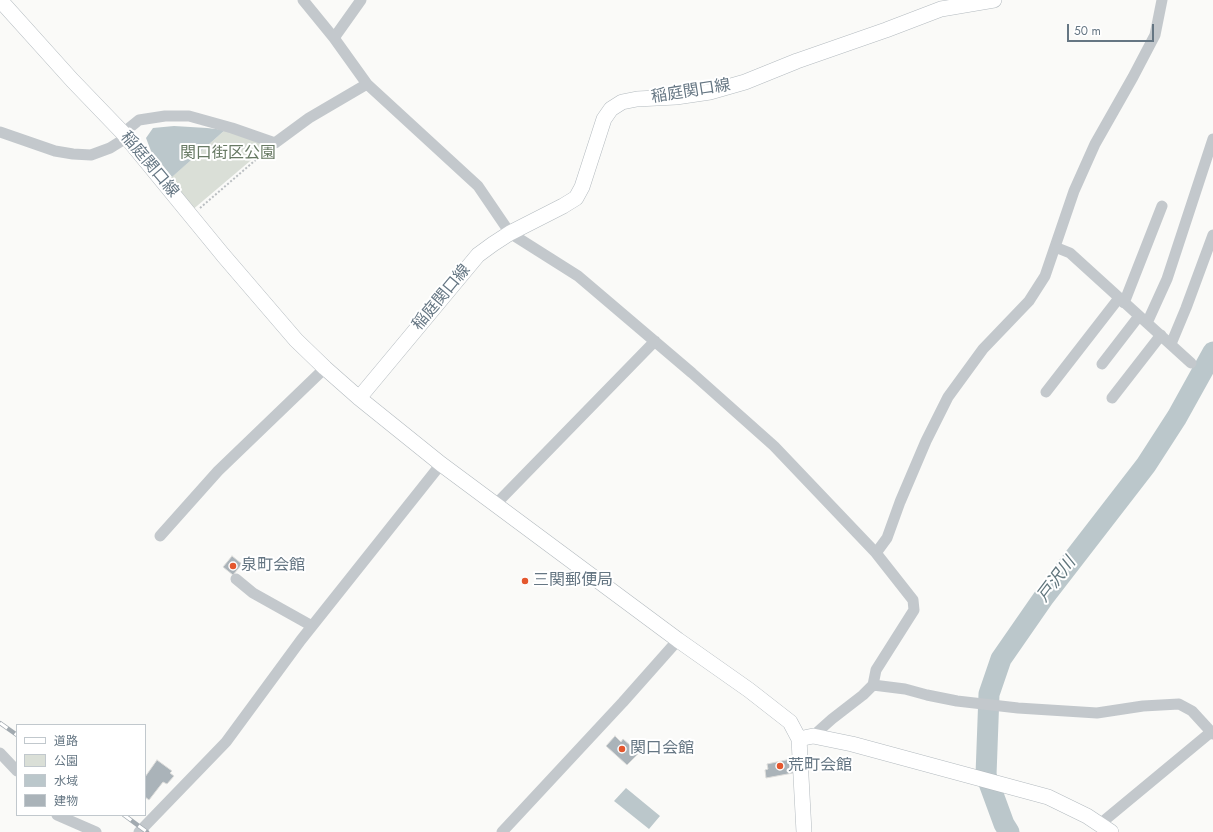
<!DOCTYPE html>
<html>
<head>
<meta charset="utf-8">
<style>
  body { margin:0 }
  #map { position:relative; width:1213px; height:832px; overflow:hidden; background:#fafaf8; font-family:Jost,"Noto Sans JP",sans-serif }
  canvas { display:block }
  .legend { position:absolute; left:16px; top:724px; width:130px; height:92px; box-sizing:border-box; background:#fff; border:1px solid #c1c8cd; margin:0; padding:5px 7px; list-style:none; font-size:12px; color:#657683 }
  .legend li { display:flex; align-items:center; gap:8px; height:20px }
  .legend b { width:20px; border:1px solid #c1c8cd }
  .scale { position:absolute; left:1067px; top:24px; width:87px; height:18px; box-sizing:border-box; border:2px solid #657683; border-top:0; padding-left:5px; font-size:12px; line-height:14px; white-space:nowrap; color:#657683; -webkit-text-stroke:3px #fff; paint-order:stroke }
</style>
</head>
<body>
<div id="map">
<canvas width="1213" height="832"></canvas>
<ul class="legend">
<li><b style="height:5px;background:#fff"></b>道路</li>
<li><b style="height:11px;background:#dadfd7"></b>公園</li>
<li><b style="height:11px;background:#bbc7cb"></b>水域</li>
<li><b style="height:11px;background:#aab3b9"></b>建物</li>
</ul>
<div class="scale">50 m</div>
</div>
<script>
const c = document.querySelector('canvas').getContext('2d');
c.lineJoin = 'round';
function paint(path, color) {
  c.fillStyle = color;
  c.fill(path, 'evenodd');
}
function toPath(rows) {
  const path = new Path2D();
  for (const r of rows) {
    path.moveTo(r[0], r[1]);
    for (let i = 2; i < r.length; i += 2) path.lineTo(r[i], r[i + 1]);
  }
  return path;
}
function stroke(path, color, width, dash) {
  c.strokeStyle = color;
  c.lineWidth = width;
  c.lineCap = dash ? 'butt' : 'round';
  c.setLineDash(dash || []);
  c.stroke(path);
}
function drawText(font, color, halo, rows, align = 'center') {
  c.font = font + ' Jost,"Noto Sans JP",sans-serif';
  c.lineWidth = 4;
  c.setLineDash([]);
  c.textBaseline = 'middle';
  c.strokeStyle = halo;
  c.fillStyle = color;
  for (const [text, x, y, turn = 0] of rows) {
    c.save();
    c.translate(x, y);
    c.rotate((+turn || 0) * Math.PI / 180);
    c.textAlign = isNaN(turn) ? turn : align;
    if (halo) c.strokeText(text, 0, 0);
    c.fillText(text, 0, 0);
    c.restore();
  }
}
paint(toPath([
  [225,130,269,145,191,211,166,182]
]), '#dadfd7');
paint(toPath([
  [174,126,207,128,225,130,172,177,151,151,146,138,153,128],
  [626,788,660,816,649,829,614,801]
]), '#bbc7cb');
stroke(toPath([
  [1009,832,1004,824,986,775,989,694,1001,659,1044,597,1146,465,1177,417,1213,352]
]), '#bbc7cb', 21);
const building = toPath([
  [232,556,242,564,233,575,223,567,232,556],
  [615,736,621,742,623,739,639,753,627,765,606,746,615,736],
  [791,759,793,773,766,778,765,770,768,769,767,764,791,759],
  [157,760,172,771,170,773,174,776,167,784,163,782,149,800,145,797,145,777,157,760]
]);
paint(building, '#aab3b9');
stroke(building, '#dcdcda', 1);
const secondary = toPath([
  [0,0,72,80,123,133,223,255,296,340,325,368,359,398,441,464,678,640,749,690,790,722,799,739,804,832],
  [359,398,478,255,493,244,510,233,563,206,576,198,582,187,604,119,611,109,622,102,637,99,676,97,710,92,745,82,797,61,886,30,941,9,994,0],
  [799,739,813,736,852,744,1048,797,1087,816,1111,832]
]);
stroke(secondary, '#b3babf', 16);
stroke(toPath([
  [200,208,266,151]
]), '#bbbfc2', 2, [2, 2]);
stroke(toPath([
  [303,0,334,38,367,84,478,186,510,233,578,276,692,373,774,446,876,553,913,600,914,610,876,670,873,685,863,695,832,719,813,736],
  [334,38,361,0],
  [0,132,55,151,73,154,91,155,110,148,126,138],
  [123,133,139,120,165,116,189,116,232,128,275,143,309,118,367,84],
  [1055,247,1070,253,1191,363],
  [1124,303,1162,206],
  [1147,323,1167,279,1213,139],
  [1171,344,1186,308,1213,235],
  [1102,364,1139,316],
  [1046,392,1119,298],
  [1112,398,1161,335],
  [495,505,655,341],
  [160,536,218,471,325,368],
  [876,553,887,538,900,502,926,441,948,397,983,349,1029,301,1045,276,1074,191,1095,144,1133,77,1155,35,1162,0],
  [236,579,253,593,312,626],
  [873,685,905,689,927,695,957,701,1018,708,1097,713,1143,706,1179,704,1192,711,1213,734],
  [0,753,17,771],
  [57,815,96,832],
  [1100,824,1211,732],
  [139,832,226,742,301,640,441,464],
  [502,832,623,702,678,640]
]), '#c3c8cc', 11);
stroke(secondary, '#fff', 15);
const rail = toPath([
  [0,723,17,735],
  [124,815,147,832]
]);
stroke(rail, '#a2aab0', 4.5);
stroke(rail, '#fff', 3, [9]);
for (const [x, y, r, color] of [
  [233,566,4,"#e4572e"],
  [525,581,4,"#e4572e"],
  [622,749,4,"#e4572e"],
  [780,766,4,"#e4572e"]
]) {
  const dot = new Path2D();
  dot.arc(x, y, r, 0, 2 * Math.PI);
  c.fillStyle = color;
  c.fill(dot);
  stroke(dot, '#fff', 1.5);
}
drawText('16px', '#657683', '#fff', [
  ["稲庭関口線",691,92,-9],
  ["稲庭関口線",149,165,50],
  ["稲庭関口線",442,298,-50]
]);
drawText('16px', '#687a64', '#fff', [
  ["関口街区公園",228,154]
]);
drawText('16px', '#657683', '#fff', [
  ["泉町会館",241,566],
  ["三関郵便局",533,581],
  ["関口会館",630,749],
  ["荒町会館",788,766]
], 'left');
drawText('italic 17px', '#60757c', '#fff', [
  ["戸沢川",1057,580,-53]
]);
</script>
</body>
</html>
